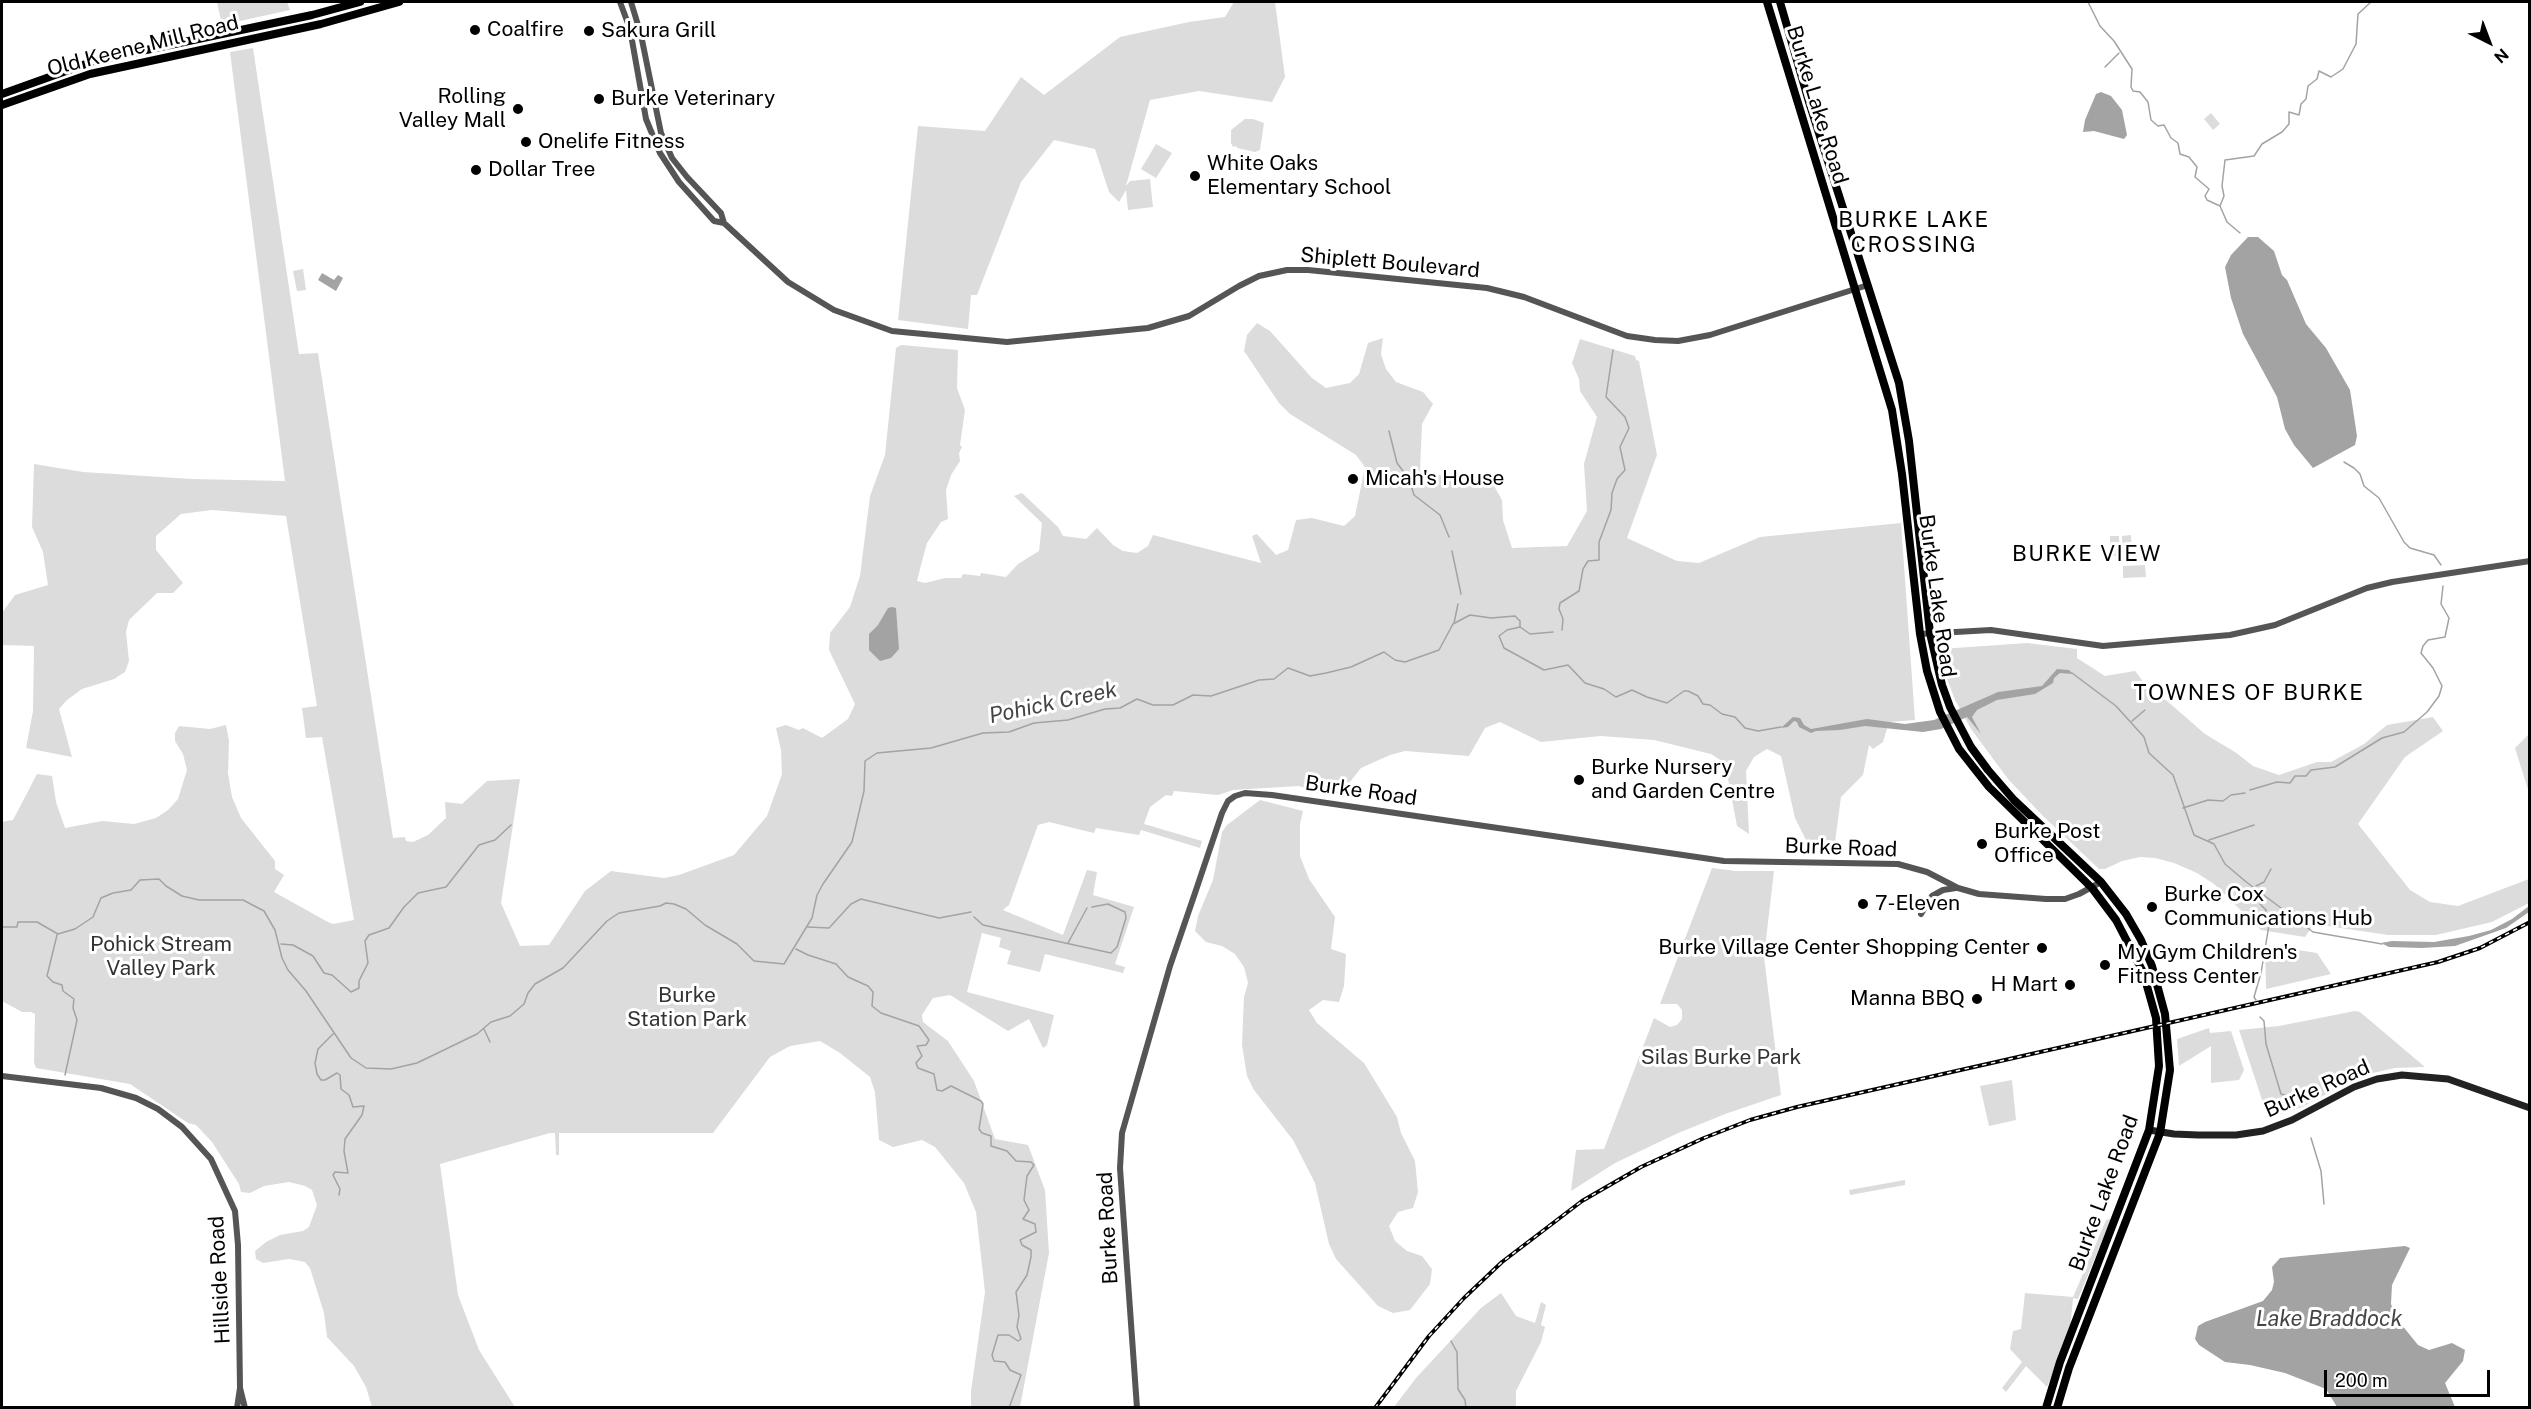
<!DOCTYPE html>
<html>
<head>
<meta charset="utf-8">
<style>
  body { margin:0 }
  #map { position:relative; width:2531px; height:1409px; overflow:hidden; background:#fff; font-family:"Public Sans",sans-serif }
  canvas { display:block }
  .frame { position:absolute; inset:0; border:3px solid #000; pointer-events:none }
  .north { position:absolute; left:2459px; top:12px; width:60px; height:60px; -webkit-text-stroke:4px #fff; paint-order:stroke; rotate:138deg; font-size:16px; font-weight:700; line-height:24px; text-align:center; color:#000 }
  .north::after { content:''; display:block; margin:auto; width:21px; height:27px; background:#000; clip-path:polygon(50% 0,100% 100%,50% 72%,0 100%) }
  .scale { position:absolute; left:2324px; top:1370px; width:166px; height:27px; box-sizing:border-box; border:3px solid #000; border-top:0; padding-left:8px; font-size:18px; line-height:21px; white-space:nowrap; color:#000; -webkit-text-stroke:4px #fff; paint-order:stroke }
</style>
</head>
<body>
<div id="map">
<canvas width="2531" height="1409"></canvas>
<div class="frame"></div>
<div class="north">N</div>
<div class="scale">200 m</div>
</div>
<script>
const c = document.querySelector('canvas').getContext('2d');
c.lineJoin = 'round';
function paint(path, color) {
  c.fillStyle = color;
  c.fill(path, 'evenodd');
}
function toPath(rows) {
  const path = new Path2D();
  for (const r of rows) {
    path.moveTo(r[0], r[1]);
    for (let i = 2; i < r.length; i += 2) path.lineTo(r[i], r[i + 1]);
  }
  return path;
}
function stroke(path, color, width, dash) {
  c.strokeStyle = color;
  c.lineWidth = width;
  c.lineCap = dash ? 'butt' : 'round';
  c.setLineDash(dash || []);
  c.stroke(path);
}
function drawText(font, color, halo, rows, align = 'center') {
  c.font = font + ' "Public Sans",sans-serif';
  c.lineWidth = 6;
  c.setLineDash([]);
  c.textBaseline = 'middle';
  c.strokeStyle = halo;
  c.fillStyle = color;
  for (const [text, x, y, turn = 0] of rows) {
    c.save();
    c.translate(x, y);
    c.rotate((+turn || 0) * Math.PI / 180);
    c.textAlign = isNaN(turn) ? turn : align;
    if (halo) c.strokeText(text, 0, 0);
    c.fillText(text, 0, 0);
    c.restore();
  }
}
paint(toPath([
  [217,2,287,2,290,10,222,25],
  [1234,2,1275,2,1285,77,1272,102,1199,91,1150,100,1126,186,1130,181,1150,179,1153,207,1128,210,1126,190,1119,202,1109,192,1095,149,1054,140,1021,182,977,295,971,295,968,329,898,320,918,126,985,131,1021,77,1044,95,1120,37,1189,22,1225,17],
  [253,48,299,354,318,353,393,838,405,837,406,841,413,842,428,835,446,818,445,802,462,804,487,781,520,779,501,903,520,946,549,945,585,891,611,871,664,878,679,875,734,855,767,816,782,774,781,750,776,728,786,725,799,730,803,728,822,738,848,719,855,704,829,650,830,633,850,607,860,576,870,496,885,455,896,348,901,345,958,350,957,388,965,410,960,445,962,447,959,453,960,461,951,475,946,490,948,519,941,522,927,543,921,565,917,581,925,583,945,578,961,578,963,574,980,576,981,573,1006,577,1018,564,1039,551,1042,523,1014,496,1022,493,1058,527,1063,536,1086,539,1097,528,1113,545,1123,551,1137,553,1148,546,1153,535,1261,563,1252,536,1257,534,1276,555,1288,550,1296,520,1312,518,1344,526,1355,516,1365,467,1356,455,1290,414,1279,403,1244,351,1247,335,1257,323,1270,331,1312,378,1326,388,1350,383,1359,374,1368,343,1383,338,1381,354,1386,369,1396,382,1423,392,1433,404,1422,424,1420,471,1494,486,1502,500,1503,520,1512,548,1567,546,1587,511,1584,464,1597,417,1580,391,1579,379,1572,363,1580,339,1635,356,1636,360,1639,361,1657,455,1627,538,1677,561,1699,563,1760,537,1901,523,1915,720,1889,722,1883,742,1873,749,1869,745,1863,775,1841,797,1835,842,1824,852,1809,846,1795,818,1781,756,1767,749,1754,757,1746,771,1749,834,1737,826,1725,763,1711,754,1654,740,1601,736,1541,742,1500,722,1485,728,1469,756,1405,751,1390,755,1361,768,1342,792,1328,796,1299,786,1233,790,1218,795,1174,791,1172,796,1166,795,1150,807,1144,824,1202,841,1200,848,1141,830,1139,835,1096,828,1094,833,1049,822,1038,825,1009,905,1003,910,1063,935,1087,870,1097,872,1093,895,1134,907,1115,964,1125,967,1123,973,1045,954,1040,972,1007,964,1011,951,999,947,1001,938,982,933,967,992,1054,1015,1047,1045,1043,1048,1029,1019,1008,1031,950,995,933,998,922,1015,923,1022,948,1041,974,1081,995,1139,1028,1145,1045,1190,1049,1253,1020,1407,971,1407,971,1391,985,1292,976,1212,964,1183,935,1147,922,1140,893,1147,879,1140,875,1092,870,1077,840,1053,820,1041,790,1046,770,1057,713,1133,559,1133,559,1155,556,1155,555,1133,550,1133,440,1164,458,1295,479,1350,515,1407,372,1407,366,1387,354,1366,327,1337,324,1313,310,1268,305,1262,289,1259,263,1263,256,1259,255,1251,266,1242,280,1235,303,1231,309,1227,317,1205,312,1190,305,1186,289,1182,264,1186,250,1193,241,1192,239,1184,212,1142,196,1125,188,1123,130,1084,36,1068,34,1062,35,1014,31,1012,22,1012,2,1001,2,822,13,820,37,774,52,776,56,802,65,828,102,821,134,824,156,818,168,810,178,799,187,770,183,754,175,741,175,733,179,726,210,729,226,725,229,741,228,773,232,797,241,818,275,861,275,869,284,875,274,892,328,922,333,924,354,920,322,737,306,738,302,708,317,706,286,516,212,510,181,514,156,536,156,550,183,583,173,593,157,593,129,620,126,632,129,661,125,672,114,679,82,689,67,700,59,709,72,757,26,748,33,711,34,646,2,645,2,613,15,595,48,585,43,552,32,527,34,464,83,472,192,479,285,481,230,52],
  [2211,113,2220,124,2213,130,2204,119],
  [1245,119,1253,119,1264,123,1260,150,1255,152,1237,148,1236,146,1233,147,1231,143,1231,130],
  [1156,144,1172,153,1156,178,1141,169],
  [303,269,306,290,297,291,293,271],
  [2131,535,2132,555,2123,556,2122,536],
  [2110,536,2119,536,2120,556,2110,556],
  [2145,565,2146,577,2123,578,2123,566],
  [2027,643,2077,649,2077,658,2105,676,2135,671,2156,698,2166,700,2205,734,2235,752,2253,766,2279,775,2317,762,2331,762,2364,744,2387,725,2433,717,2443,731,2405,757,2358,824,2410,890,2430,902,2458,906,2529,879,2529,903,2492,922,2436,935,2388,935,2314,924,2305,937,2261,930,2214,884,2197,873,2174,863,2155,858,2140,857,2122,861,2105,869,2099,869,2044,817,2008,779,1971,729,1955,700,1946,676,1941,649],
  [2529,734,2529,793,2515,748],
  [1260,800,1303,811,1300,824,1300,856,1309,879,1335,917,1331,949,1346,954,1344,986,1339,1002,1323,1000,1309,1010,1317,1023,1364,1063,1397,1117,1401,1133,1415,1161,1418,1192,1413,1208,1398,1212,1389,1226,1395,1241,1407,1251,1422,1256,1432,1269,1430,1284,1410,1310,1393,1313,1378,1306,1336,1259,1329,1244,1315,1183,1293,1140,1254,1090,1247,1076,1242,1045,1244,997,1248,983,1244,967,1235,954,1222,946,1206,942,1195,931,1198,916,1213,880,1222,832,1227,825],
  [1712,868,1736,871,1774,871,1764,957,1781,1095,1725,1114,1676,1134,1615,1163,1571,1191,1576,1150,1604,1149,1654,1018,1670,1027,1677,1025,1682,1019,1682,1010,1677,1004,1660,1004],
  [2265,945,2317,953,2331,974,2266,989],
  [2355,1011,2360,1012,2425,1067,2395,1068,2368,1074,2345,1084,2302,1107,2268,1118,2239,1030,2279,1026],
  [2209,1028,2210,1033,2231,1031,2244,1070,2239,1080,2211,1083,2211,1046,2179,1066,2177,1039],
  [2012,1080,2016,1120,1989,1126,1980,1086],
  [1905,1180,1905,1185,1850,1195,1849,1190],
  [2111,1219,2078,1299,2073,1298,2070,1330,2047,1387,2026,1366,2006,1392,2002,1388,2022,1362,2010,1349,2013,1331,2021,1329,2025,1293,2073,1297,2106,1220],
  [1501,1293,1516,1316,1535,1323,1541,1302,1546,1305,1541,1325,1545,1327,1541,1342,1516,1391,1516,1407,1394,1407,1416,1378,1481,1308]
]), '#dcdcdc');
paint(toPath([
  [2101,92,2111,96,2122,110,2127,135,2124,139,2094,131,2083,132,2085,120,2096,94],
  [2248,237,2258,237,2274,251,2282,275,2287,280,2306,324,2326,348,2350,390,2357,436,2355,445,2313,468,2294,445,2285,429,2277,397,2243,334,2231,298,2225,267,2231,255],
  [322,273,334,280,338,275,343,278,336,291,318,280],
  [892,607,896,608,899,649,891,658,880,661,869,650,869,634,878,625,888,608],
  [2057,669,2069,670,2073,674,2060,673,2054,678,2053,683,2035,694,1997,700,1977,710,1972,717,1981,734,1967,717,1941,729,1923,732,1865,726,1840,730,1816,731,1811,733,1799,727,1797,722,1794,721,1788,727,1781,728,1793,717,1800,718,1804,725,1811,729,1867,719,1905,724,1934,720,1998,692,2042,686],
  [2529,906,2529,912,2506,928,2455,946,2422,948,2389,947,2381,943,2392,941,2434,942,2469,936,2491,930,2512,919],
  [2405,1246,2410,1248,2392,1285,2391,1304,2397,1319,2418,1345,2429,1350,2452,1343,2465,1350,2463,1361,2445,1383,2455,1407,2337,1407,2326,1389,2285,1373,2250,1365,2225,1362,2199,1345,2195,1339,2198,1326,2205,1322,2263,1301,2272,1290,2274,1282,2272,1267,2280,1258]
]), '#a3a3a3');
stroke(toPath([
  [2088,2,2100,26,2114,41,2132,69,2131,87,2133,91,2140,92,2148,102,2151,120,2158,126,2164,125,2171,138,2178,143,2180,154,2189,157,2197,167,2195,177,2209,189,2205,196,2207,200,2220,206,2227,222,2240,233],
  [2383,2,2387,2],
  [2105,67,2119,53],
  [2220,206,2224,196,2222,186,2225,160,2254,156,2262,144,2282,132,2289,124,2289,112,2299,115,2301,104,2306,99,2308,86,2317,79,2319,71,2331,77,2343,69,2356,44,2358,14,2371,2],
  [1389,431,1397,463,1409,479,1414,495,1440,515,1449,537],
  [2344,462,2354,468,2360,474,2364,486,2379,498,2404,542,2410,548,2434,555,2441,565],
  [1452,551,1461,594],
  [1454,623,1458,604],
  [1520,627,1530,634,1553,632],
  [1562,630,1563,619,1559,609,1560,603,1579,591,1583,569,1588,561,1599,560,1599,542,1611,510,1612,493,1617,479,1625,470,1620,447,1629,428,1625,417,1606,397,1613,350],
  [2072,673,2116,706,2144,737,2149,753,2173,775,2194,835,2214,844,2225,864,2245,881,2313,932,2382,944],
  [2132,721,2145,710],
  [2250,790,2277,782,2290,783,2295,776,2306,776,2311,770,2335,767,2382,738,2404,732,2427,712,2439,696,2442,686,2433,668,2421,653,2423,646,2428,640,2445,637,2449,618,2441,604,2443,586],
  [2183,808,2208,800,2223,801,2231,795,2245,793],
  [2209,840,2254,825],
  [2256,886,2264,882,2271,869],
  [974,917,983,925,1111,953,1117,947,1126,918,1125,912,1108,904,1092,907],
  [2,927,17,927,18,922,37,922,58,934,75,929,93,917,101,898,113,893,131,890,140,880,159,879,166,886,182,896,199,900,243,900,264,911,275,930,282,958,288,970,306,991,351,1058,366,1068,391,1069,417,1063,477,1034,491,1022,510,1016,524,1004,528,993,535,984,563,968,607,921,619,913,660,906,666,903,674,904,686,909,705,925,737,944,754,961,784,964,812,918,817,895,823,884,852,842,864,791,865,761,877,753,931,748,983,733,1009,732,1034,723,1068,720,1105,709,1120,708,1137,699,1153,705,1173,705,1193,695,1211,696,1259,680,1274,679,1288,668,1310,676,1326,673,1351,667,1384,652,1395,660,1405,662,1439,650,1453,624,1470,615,1491,618,1515,616,1520,621,1520,627,1507,630,1499,636,1504,648,1544,670,1568,665,1585,683,1604,689,1616,697,1632,690,1647,697,1667,703,1684,691,1688,691,1698,696,1703,704,1710,705,1722,714,1735,717,1745,728,1758,731,1781,727],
  [808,927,829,928,851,904,861,899,939,918,971,912],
  [57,935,47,976,53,982,62,985,63,991,74,999,73,1008,77,1020,65,1075],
  [1068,943,1087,908],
  [281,944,293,945,313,956,324,973,332,975,351,992,359,988,359,981,368,963,365,941,369,935,389,928,404,907,418,893,446,887,479,845,495,840,511,825],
  [796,949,808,955,836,964,848,977,868,986,873,992,872,1006,881,1013,919,1026,929,1040,926,1045,917,1046,922,1056,916,1063,918,1068,934,1074,937,1090,942,1091,951,1086,981,1101,983,1104,979,1129,982,1133,991,1136,991,1146,1007,1151,1016,1161,1031,1162,1034,1165,1027,1176,1024,1200,1029,1210,1023,1219,1035,1224,1036,1232,1020,1240,1022,1245,1031,1250,1031,1257,1027,1275,1016,1292,1019,1315,1017,1327,1021,1339,1018,1341,1009,1335,998,1335,992,1355,994,1361,1005,1362,1010,1370,1021,1375,1009,1408],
  [2256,1000,2254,997,2261,973,2269,925,2264,917,2266,910,2260,904,2261,896],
  [2260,1017,2264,1021,2266,1044,2281,1094,2291,1097],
  [484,1029,490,1042],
  [333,1034,318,1049,315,1063,317,1074,321,1080,325,1080,337,1073,340,1075,341,1089,349,1095,353,1107,364,1106,362,1115,345,1139,344,1151,348,1173,335,1172,333,1175,340,1189,339,1195],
  [2311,1138,2321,1171,2324,1204],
  [1451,1341,1457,1352,1458,1389,1465,1400,1466,1408]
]), '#a3a3a3', 1.5);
stroke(toPath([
  [620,2,630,29,646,119,660,153,679,182,714,221,724,223],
  [631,2,641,35,661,133,672,158,687,177,721,213,724,223,788,282,834,310,892,331,1007,342,1148,328,1189,316,1239,286,1259,276,1287,270,1308,270,1487,288,1524,297,1627,336,1655,340,1678,341,1710,335,1868,285],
  [1920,634,1991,630,2103,646,2230,635,2275,625,2367,588,2392,582,2530,561],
  [1921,914,1932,896,1943,890,1956,888],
  [2,1076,101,1088,136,1098,158,1109,182,1127,211,1159,235,1211,238,1245,240,1388,245,1408],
  [237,1408,240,1388],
  [1137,1408,1120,1168,1122,1133,1170,966,1195,893,1222,813,1228,801,1235,796,1245,793,1272,795,1724,861,1898,864,1927,872,1958,888,1979,894,2046,899,2065,899,2079,894,2101,882]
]), '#555', 6);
stroke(toPath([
  [2149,1130,2174,1134,2198,1135,2236,1135,2263,1131,2292,1120,2354,1087,2377,1079,2402,1075,2448,1079,2530,1108]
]), '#222', 7);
stroke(toPath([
  [1767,2,1892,410,1902,474,1920,634,1927,671,1940,712,1959,749,1989,787,2092,888,2116,920,2143,972,2156,1018,2159,1066,2149,1130,2060,1362,2046,1408],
  [1780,2,1809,102,1899,383,1909,441,1930,633,1942,685,1950,707,1971,747,1988,770,2014,800,2101,882,2126,914,2141,940,2152,966,2165,1014,2170,1070,2160,1133,2069,1368,2057,1408],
  [2,94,94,61,312,15,360,2],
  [2,105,90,74,321,24,399,2]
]), '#000', 8);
const rail = toPath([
  [1375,1408,1429,1336,1464,1298,1502,1262,1582,1201,1641,1167,1704,1138,1750,1120,1797,1107,2438,962,2480,948,2530,922]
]);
stroke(rail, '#000', 4);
stroke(rail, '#fff', 1.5, [4.5]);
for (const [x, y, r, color] of [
  [475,30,6,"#000"],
  [589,31,6,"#000"],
  [599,99,6,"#000"],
  [518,109,6,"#000"],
  [526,142,6,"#000"],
  [476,170,6,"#000"],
  [1195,176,6,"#000"],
  [1353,479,6,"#000"],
  [1579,780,6,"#000"],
  [1982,844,6,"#000"],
  [1863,904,6,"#000"],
  [2152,907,6,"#000"],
  [2042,948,6,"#000"],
  [2105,965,6,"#000"],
  [2070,985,6,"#000"],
  [1977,999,6,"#000"]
]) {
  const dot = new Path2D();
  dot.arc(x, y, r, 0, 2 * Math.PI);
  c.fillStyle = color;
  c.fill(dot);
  stroke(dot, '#fff', 2);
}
drawText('21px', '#000', '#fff', [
  ["Coalfire",487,30],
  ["Sakura Grill",601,31],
  ["Rolling",506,97,"right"],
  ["Valley Mall",506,121,"right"],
  ["Burke Veterinary",611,99],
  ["Onelife Fitness",538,142],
  ["White Oaks",1207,164],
  ["Elementary School",1207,188],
  ["Dollar Tree",488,170],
  ["Micah's House",1365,479],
  ["Burke Nursery",1591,768],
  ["and Garden Centre",1591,792],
  ["Burke Post",1994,832],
  ["Office",1994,856],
  ["Burke Cox",2164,895],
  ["Communications Hub",2164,919],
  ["7-Eleven",1875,904],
  ["Burke Village Center Shopping Center",2030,948,"right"],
  ["My Gym Children's",2117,953],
  ["Fitness Center",2117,977],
  ["H Mart",2058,985,"right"],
  ["Manna BBQ",1965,999,"right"]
], 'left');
drawText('21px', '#000', '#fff', [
  ["Old Keene Mill Road",143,46,-14],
  ["Burke Lake Road",1817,105,73],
  ["Shiplett Boulevard",1390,263,5],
  ["Burke Lake Road",1937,596,82],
  ["Burke Road",1361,791,8],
  ["Burke Road",1841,848,2],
  ["Burke Road",2317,1089,-24],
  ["Burke Lake Road",2104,1193,-70],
  ["Burke Road",1108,1228,-93],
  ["Hillside Road",220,1280,-93]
]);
drawText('21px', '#333', '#fff', [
  ["Pohick Stream",161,945],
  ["Valley Park",161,969],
  ["Burke",687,996],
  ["Station Park",687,1020],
  ["Silas Burke Park",1721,1058]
]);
c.letterSpacing = '1.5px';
drawText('22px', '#000', '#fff', [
  ["BURKE LAKE",1914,220],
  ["CROSSING",1914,245],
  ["BURKE VIEW",2087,554],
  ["TOWNES OF BURKE",2249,693]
]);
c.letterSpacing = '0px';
drawText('italic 22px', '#444', '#fff', [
  ["Pohick Creek",1053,703,-12],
  ["Lake Braddock",2329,1319]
]);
</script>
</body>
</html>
